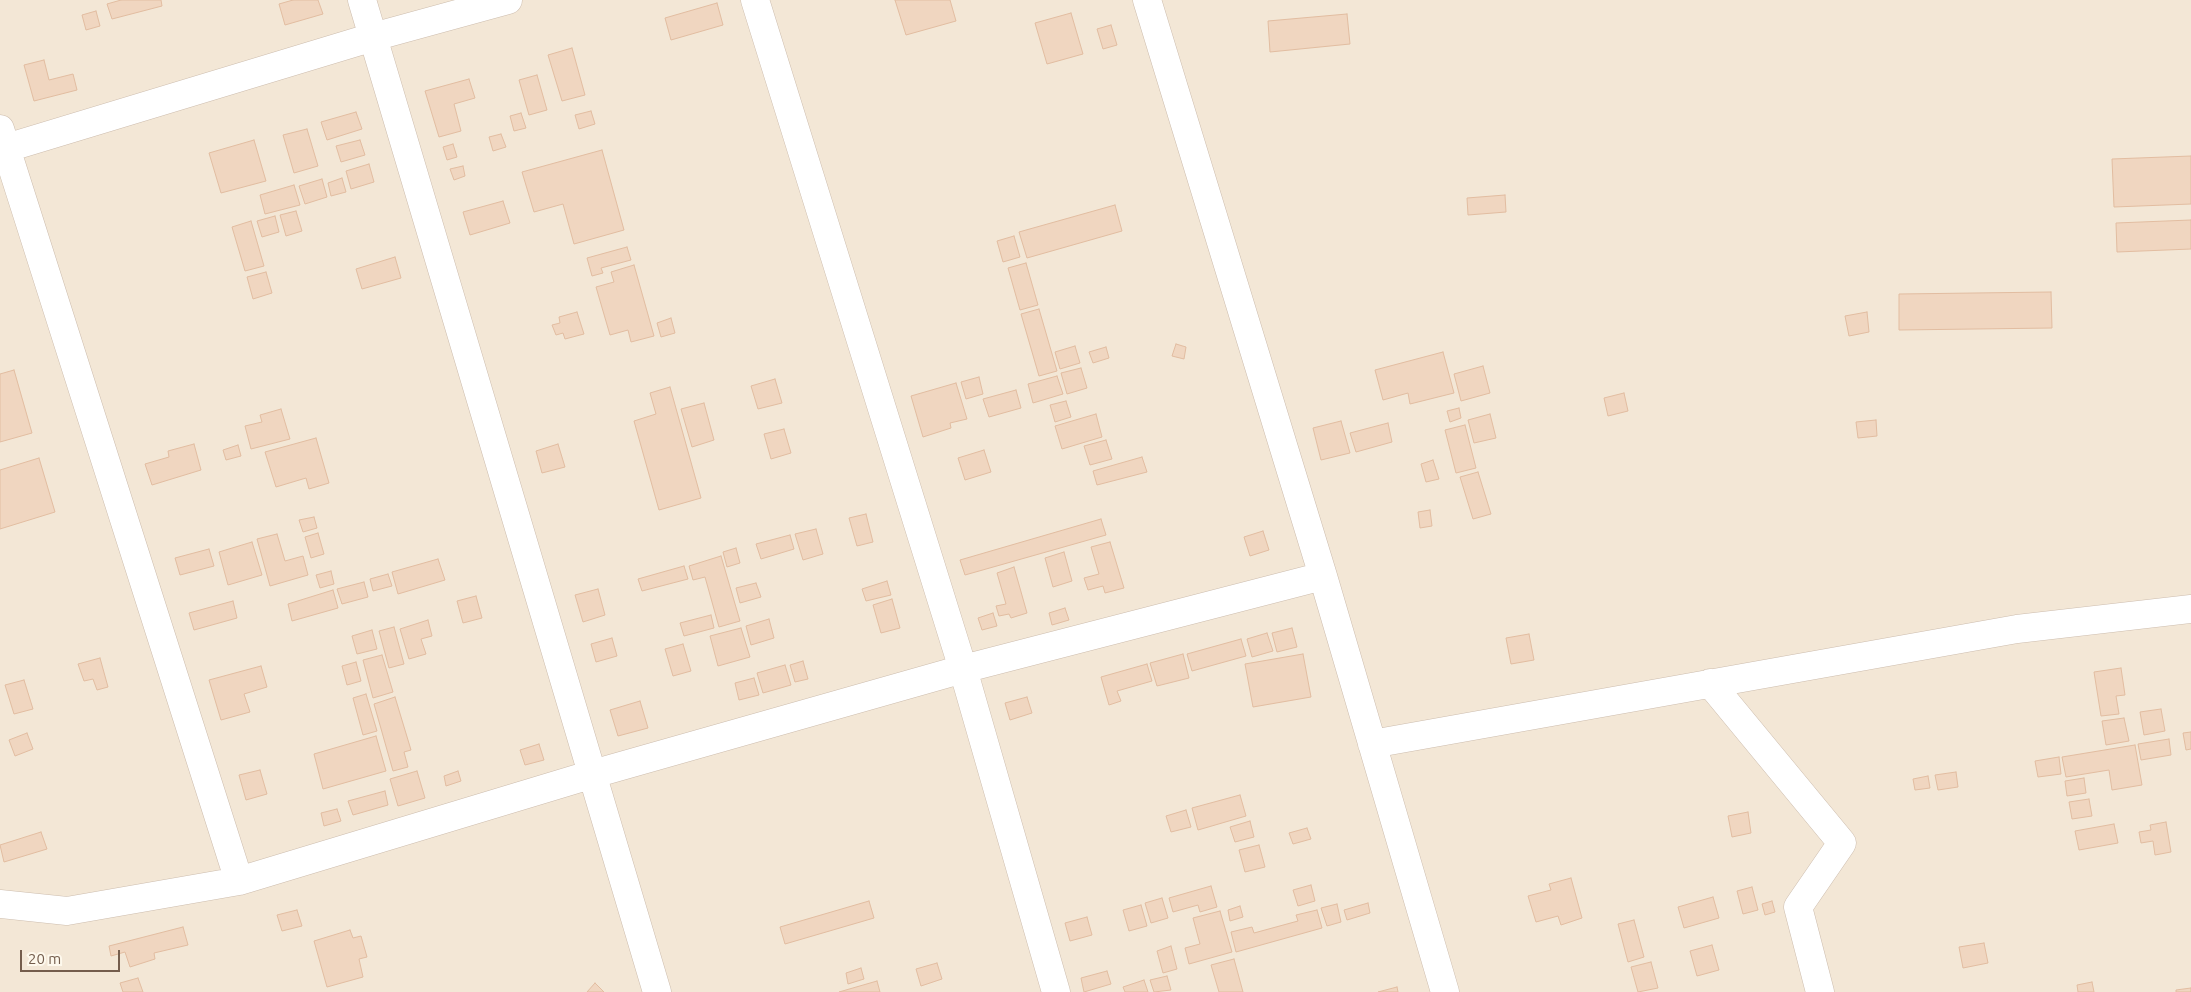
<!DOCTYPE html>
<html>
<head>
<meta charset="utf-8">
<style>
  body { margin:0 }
  #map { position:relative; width:2191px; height:992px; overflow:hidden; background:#fcf5e7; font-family:Ubuntu,sans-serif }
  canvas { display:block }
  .scale { position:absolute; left:20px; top:950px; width:100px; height:22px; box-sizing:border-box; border:2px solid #745d4c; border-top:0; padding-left:6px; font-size:15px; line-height:18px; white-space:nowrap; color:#745d4c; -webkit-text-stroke:4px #fef9ed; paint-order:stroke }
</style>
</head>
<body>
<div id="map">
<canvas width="2191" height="992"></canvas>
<div class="scale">20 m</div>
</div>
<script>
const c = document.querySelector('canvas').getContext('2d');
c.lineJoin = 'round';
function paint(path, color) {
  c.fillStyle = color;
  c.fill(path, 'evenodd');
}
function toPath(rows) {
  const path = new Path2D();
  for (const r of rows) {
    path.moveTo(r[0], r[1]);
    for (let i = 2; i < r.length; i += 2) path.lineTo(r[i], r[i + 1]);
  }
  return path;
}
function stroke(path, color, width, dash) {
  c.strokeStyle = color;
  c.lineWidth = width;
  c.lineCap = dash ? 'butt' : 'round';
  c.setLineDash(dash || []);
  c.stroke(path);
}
paint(toPath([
  [0,0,2191,0,2191,992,0,992]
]), '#f3e7d6');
const building = toPath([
  [121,0,161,0,162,6,112,19,107,4,121,0],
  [293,0,318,0,323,14,285,25,279,4,293,0],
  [895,0,950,0,956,21,906,35,895,0],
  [717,3,723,25,671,40,665,18,717,3],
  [96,11,100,26,86,30,82,15,96,11],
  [1071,13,1083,54,1047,64,1035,23,1071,13],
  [1347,14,1350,44,1270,52,1268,21,1347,14],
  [1111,25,1117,45,1103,49,1097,29,1111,25],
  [572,48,585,95,562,101,548,55,572,48],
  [44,60,49,80,73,74,77,90,34,101,24,65,44,60],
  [537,75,547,110,529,115,519,80,537,75],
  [469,79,475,98,454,104,461,131,439,137,425,91,469,79],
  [591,111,595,124,579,129,575,115,591,111],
  [356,112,362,129,327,140,321,122,356,112],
  [521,113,526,128,514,131,510,116,521,113],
  [307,129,318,166,294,173,283,135,307,129],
  [501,134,506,147,493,151,489,137,501,134],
  [254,140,266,181,221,193,209,153,254,140],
  [360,140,365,155,341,162,336,146,360,140],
  [453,144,457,157,447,160,443,147,453,144],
  [602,150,624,230,574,244,563,204,534,212,522,172,602,150],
  [2191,156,2191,204,2114,207,2112,159,2191,156],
  [369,164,374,182,351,189,346,171,369,164],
  [463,166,465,176,454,180,450,169,463,166],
  [342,178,346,192,331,196,328,183,342,178],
  [322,179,327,197,305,204,299,186,322,179],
  [294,185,300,205,265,214,260,195,294,185],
  [1505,195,1506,212,1468,215,1467,198,1505,195],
  [503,201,510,223,470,235,463,212,503,201],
  [1115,205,1122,231,1027,258,1019,232,1115,205],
  [296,211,302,231,286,236,280,215,296,211],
  [275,216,279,232,262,237,257,221,275,216],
  [2191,220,2191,249,2117,252,2116,223,2191,220],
  [251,221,264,266,245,271,232,227,251,221],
  [1014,236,1020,257,1003,262,997,241,1014,236],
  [627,247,631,260,601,268,603,273,592,276,587,258,627,247],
  [395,257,401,278,362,289,356,269,395,257],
  [1026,263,1038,305,1020,310,1008,268,1026,263],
  [634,265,654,336,631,342,628,330,610,335,596,287,614,282,611,272,634,265],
  [266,272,272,293,253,299,247,277,266,272],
  [2051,292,2052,328,1899,330,1899,294,2051,292],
  [1039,309,1057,371,1039,376,1021,314,1039,309],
  [577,312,584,334,565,339,563,333,556,335,552,325,560,323,559,317,577,312],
  [1867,312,1869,332,1849,336,1845,316,1867,312],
  [671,318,675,333,661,337,657,323,671,318],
  [1176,344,1186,347,1184,359,1172,356,1176,344],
  [1075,346,1080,363,1060,369,1055,352,1075,346],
  [1106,347,1109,358,1093,363,1089,352,1106,347],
  [1443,352,1454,393,1410,404,1408,393,1383,400,1375,370,1443,352],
  [1483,366,1490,393,1461,401,1454,374,1483,366],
  [1081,368,1087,388,1067,394,1061,373,1081,368],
  [14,370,32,433,0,442,0,374,14,370],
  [1057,376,1063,394,1033,403,1028,384,1057,376],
  [979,377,983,394,966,399,961,382,979,377],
  [775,379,782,403,758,409,751,386,775,379],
  [956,383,967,419,950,423,951,428,923,437,911,396,956,383],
  [670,387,701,498,659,510,634,421,656,414,650,393,670,387],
  [1016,390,1021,408,989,417,983,399,1016,390],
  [1624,393,1628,411,1608,416,1604,398,1624,393],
  [1066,401,1071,417,1055,422,1050,405,1066,401],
  [704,403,714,440,692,447,681,409,704,403],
  [1459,408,1461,418,1450,422,1447,411,1459,408],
  [281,409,290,439,251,449,245,426,262,422,260,415,281,409],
  [1096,414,1102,437,1062,449,1055,426,1096,414],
  [1490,414,1496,438,1474,443,1468,420,1490,414],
  [1876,420,1877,436,1858,438,1856,422,1876,420],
  [1341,421,1350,453,1321,460,1313,428,1341,421],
  [1388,423,1392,442,1356,452,1350,433,1388,423],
  [1465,425,1476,468,1456,473,1445,430,1465,425],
  [784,429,791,453,771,459,764,434,784,429],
  [316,438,329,483,309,489,306,478,276,487,265,452,316,438],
  [1106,440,1112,459,1090,465,1084,446,1106,440],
  [194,444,201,470,152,485,145,464,169,457,168,451,194,444],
  [558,444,565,467,542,473,536,451,558,444],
  [238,445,241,456,226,460,223,450,238,445],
  [984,450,991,472,965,480,958,458,984,450],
  [1142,457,1147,472,1097,485,1093,471,1142,457],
  [39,458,55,512,0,529,0,470,39,458],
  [1433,460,1439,479,1426,482,1421,464,1433,460],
  [1478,472,1491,514,1473,519,1460,477,1478,472],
  [1430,510,1432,526,1420,528,1418,512,1430,510],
  [866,514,873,542,857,546,849,518,866,514],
  [314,517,317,528,303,532,299,520,314,517],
  [1101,519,1106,535,965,575,960,560,1101,519],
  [816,529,823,554,803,560,795,534,816,529],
  [1263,531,1269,550,1250,556,1244,537,1263,531],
  [318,533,324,554,311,558,305,537,318,533],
  [277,534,285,561,303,556,308,575,270,586,257,539,277,534],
  [790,535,794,549,761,559,756,544,790,535],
  [252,542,262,575,228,585,219,552,252,542],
  [1110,542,1124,588,1105,593,1103,586,1088,590,1084,578,1099,574,1091,547,1110,542],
  [736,548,740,563,727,567,723,552,736,548],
  [209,549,214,566,180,575,175,558,209,549],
  [1064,552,1072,581,1053,587,1045,558,1064,552],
  [721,556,740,621,719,627,705,577,693,580,689,566,721,556],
  [438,559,445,580,398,594,392,572,438,559],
  [684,566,688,579,642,591,638,579,684,566],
  [1014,567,1027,613,1011,618,1009,614,999,616,996,606,1006,604,997,573,1014,567],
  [331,571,334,584,320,588,316,575,331,571],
  [388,574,392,586,373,591,370,579,388,574],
  [887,581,891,595,866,601,862,589,887,581],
  [364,582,368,597,342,604,337,589,364,582],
  [756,583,761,597,740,603,736,588,756,583],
  [598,589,605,615,583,622,575,595,598,589],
  [333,590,338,608,292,621,288,604,333,590],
  [476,596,482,618,463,623,457,601,476,596],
  [892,599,900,628,881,633,873,605,892,599],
  [233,601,237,618,194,630,189,613,233,601],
  [1065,608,1069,620,1052,625,1049,613,1065,608],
  [993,613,997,626,982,630,978,618,993,613],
  [711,615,714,628,684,636,680,623,711,615],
  [769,619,774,638,751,645,746,626,769,619],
  [428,620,432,636,421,639,426,654,409,659,400,629,428,620],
  [394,627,404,664,389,668,379,631,394,627],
  [741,628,750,657,718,666,710,636,741,628],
  [1292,628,1297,647,1277,652,1272,633,1292,628],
  [372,630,377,649,357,654,352,636,372,630],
  [1267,633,1273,651,1252,657,1247,639,1267,633],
  [1529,634,1534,660,1511,664,1506,638,1529,634],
  [612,638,617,656,596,662,591,644,612,638],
  [1241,639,1246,656,1192,671,1187,654,1241,639],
  [683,644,691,671,673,676,665,649,683,644],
  [1183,654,1189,678,1157,686,1150,663,1183,654],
  [1303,654,1311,697,1253,707,1245,664,1303,654],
  [382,655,393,692,373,698,363,660,382,655],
  [100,658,108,687,97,690,93,679,84,681,78,664,100,658],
  [803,661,808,679,795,682,790,665,803,661],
  [356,662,361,681,347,685,342,666,356,662],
  [1147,664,1152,681,1117,691,1121,701,1109,705,1101,677,1147,664],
  [785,665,791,685,763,693,757,673,785,665],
  [261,666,267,687,244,694,250,712,221,720,209,680,261,666],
  [2121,668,2125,695,2116,696,2119,714,2101,716,2094,672,2121,668],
  [754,678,759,695,739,700,735,683,754,678],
  [24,680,33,709,14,714,5,685,24,680],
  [366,694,377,731,363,735,353,698,366,694],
  [395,697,411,750,404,752,408,767,393,771,374,704,395,697],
  [1027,697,1032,713,1010,720,1005,703,1027,697],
  [640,701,648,728,618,736,610,710,640,701],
  [2161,709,2165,731,2144,735,2140,712,2161,709],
  [2124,718,2129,741,2106,745,2102,721,2124,718],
  [2191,732,2191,749,2186,750,2183,733,2191,732],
  [27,733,33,749,15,756,9,740,27,733],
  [376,736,386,771,323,789,314,754,376,736],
  [2169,739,2171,755,2141,760,2138,744,2169,739],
  [539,744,544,760,525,765,520,750,539,744],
  [2135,745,2142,785,2112,790,2109,770,2066,777,2062,757,2135,745],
  [2059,757,2061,774,2038,777,2035,761,2059,757],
  [260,770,267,794,246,800,239,775,260,770],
  [417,771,425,798,398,806,390,779,417,771],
  [458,771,461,781,446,786,444,776,458,771],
  [1956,772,1958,787,1938,790,1935,775,1956,772],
  [1928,776,1930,788,1915,790,1913,779,1928,776],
  [2084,778,2086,793,2067,796,2065,781,2084,778],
  [385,791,388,805,353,815,348,801,385,791],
  [1240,795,1246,816,1198,830,1192,808,1240,795],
  [2089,799,2092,816,2072,819,2069,802,2089,799],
  [337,809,341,821,324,826,321,813,337,809],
  [1186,810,1191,827,1171,832,1166,816,1186,810],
  [1748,812,1751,833,1732,837,1728,816,1748,812],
  [1250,821,1254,837,1235,842,1230,827,1250,821],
  [2166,822,2171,852,2155,855,2153,841,2141,843,2139,832,2151,830,2150,825,2166,822],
  [2114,824,2118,843,2079,850,2075,831,2114,824],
  [1307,828,1311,839,1293,844,1289,833,1307,828],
  [41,832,47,849,4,862,0,845,41,832],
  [1259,845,1265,867,1245,872,1239,850,1259,845],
  [1571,878,1582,918,1561,925,1558,916,1536,922,1528,896,1551,890,1549,884,1571,878],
  [1311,885,1315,901,1298,906,1293,890,1311,885],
  [1211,886,1217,907,1200,912,1198,905,1173,912,1169,898,1211,886],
  [1752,887,1758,910,1743,914,1737,891,1752,887],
  [1713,897,1719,918,1684,928,1678,907,1713,897],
  [1162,898,1168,918,1151,923,1145,903,1162,898],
  [869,901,874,918,785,944,780,927,869,901],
  [1772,901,1775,912,1765,915,1762,904,1772,901],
  [1368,903,1370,913,1347,920,1344,910,1368,903],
  [1337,904,1341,922,1327,926,1321,908,1337,904],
  [1141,905,1147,926,1129,931,1123,910,1141,905],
  [1240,906,1243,917,1230,921,1228,910,1240,906],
  [297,910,302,926,282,931,277,915,297,910],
  [1317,910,1322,928,1236,952,1231,932,1252,927,1254,933,1298,921,1296,915,1317,910],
  [1220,911,1232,952,1189,964,1185,948,1200,944,1193,918,1220,911],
  [1087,917,1092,935,1070,941,1065,923,1087,917],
  [1634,920,1644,957,1628,962,1618,924,1634,920],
  [183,927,188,945,154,953,155,959,130,967,125,952,111,956,109,946,183,927],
  [350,930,353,938,361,936,367,957,359,959,363,977,327,987,314,941,350,930],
  [1984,943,1988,963,1963,968,1959,947,1984,943],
  [1712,945,1719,970,1697,976,1690,951,1712,945],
  [1171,946,1177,969,1163,973,1157,951,1171,946],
  [1234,959,1243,992,1219,992,1211,965,1234,959],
  [1651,962,1658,988,1638,992,1631,967,1651,962],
  [937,963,942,979,921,986,916,969,937,963],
  [861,968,864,979,848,984,846,973,861,968],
  [1107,971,1111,984,1084,992,1081,978,1107,971],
  [1167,976,1171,990,1154,992,1150,980,1167,976],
  [138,978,143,992,123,992,120,983,138,978],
  [1144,980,1148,992,1125,992,1123,987,1144,980],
  [877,981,880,992,839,992,877,981],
  [2092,982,2094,992,2078,992,2077,985,2092,982],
  [595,983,604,992,587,992,595,983],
  [1397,987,1398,992,1378,992,1397,987],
  [2191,988,2191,992,2176,992,2176,990,2191,988]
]);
paint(building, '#f0d6c0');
stroke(building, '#e2bda1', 1);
const minor = toPath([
  [362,0,657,992],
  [755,0,963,669,1056,992],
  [1147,0,1323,576,1445,992],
  [0,129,239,881],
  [0,150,373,37,508,0],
  [1710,683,1842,843,1798,907,1820,992],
  [1372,744,2017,629,2191,609],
  [0,904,67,911,239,881,593,774,963,669,1323,576]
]);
stroke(minor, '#cdbdae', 29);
stroke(minor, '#fff', 28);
</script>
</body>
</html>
